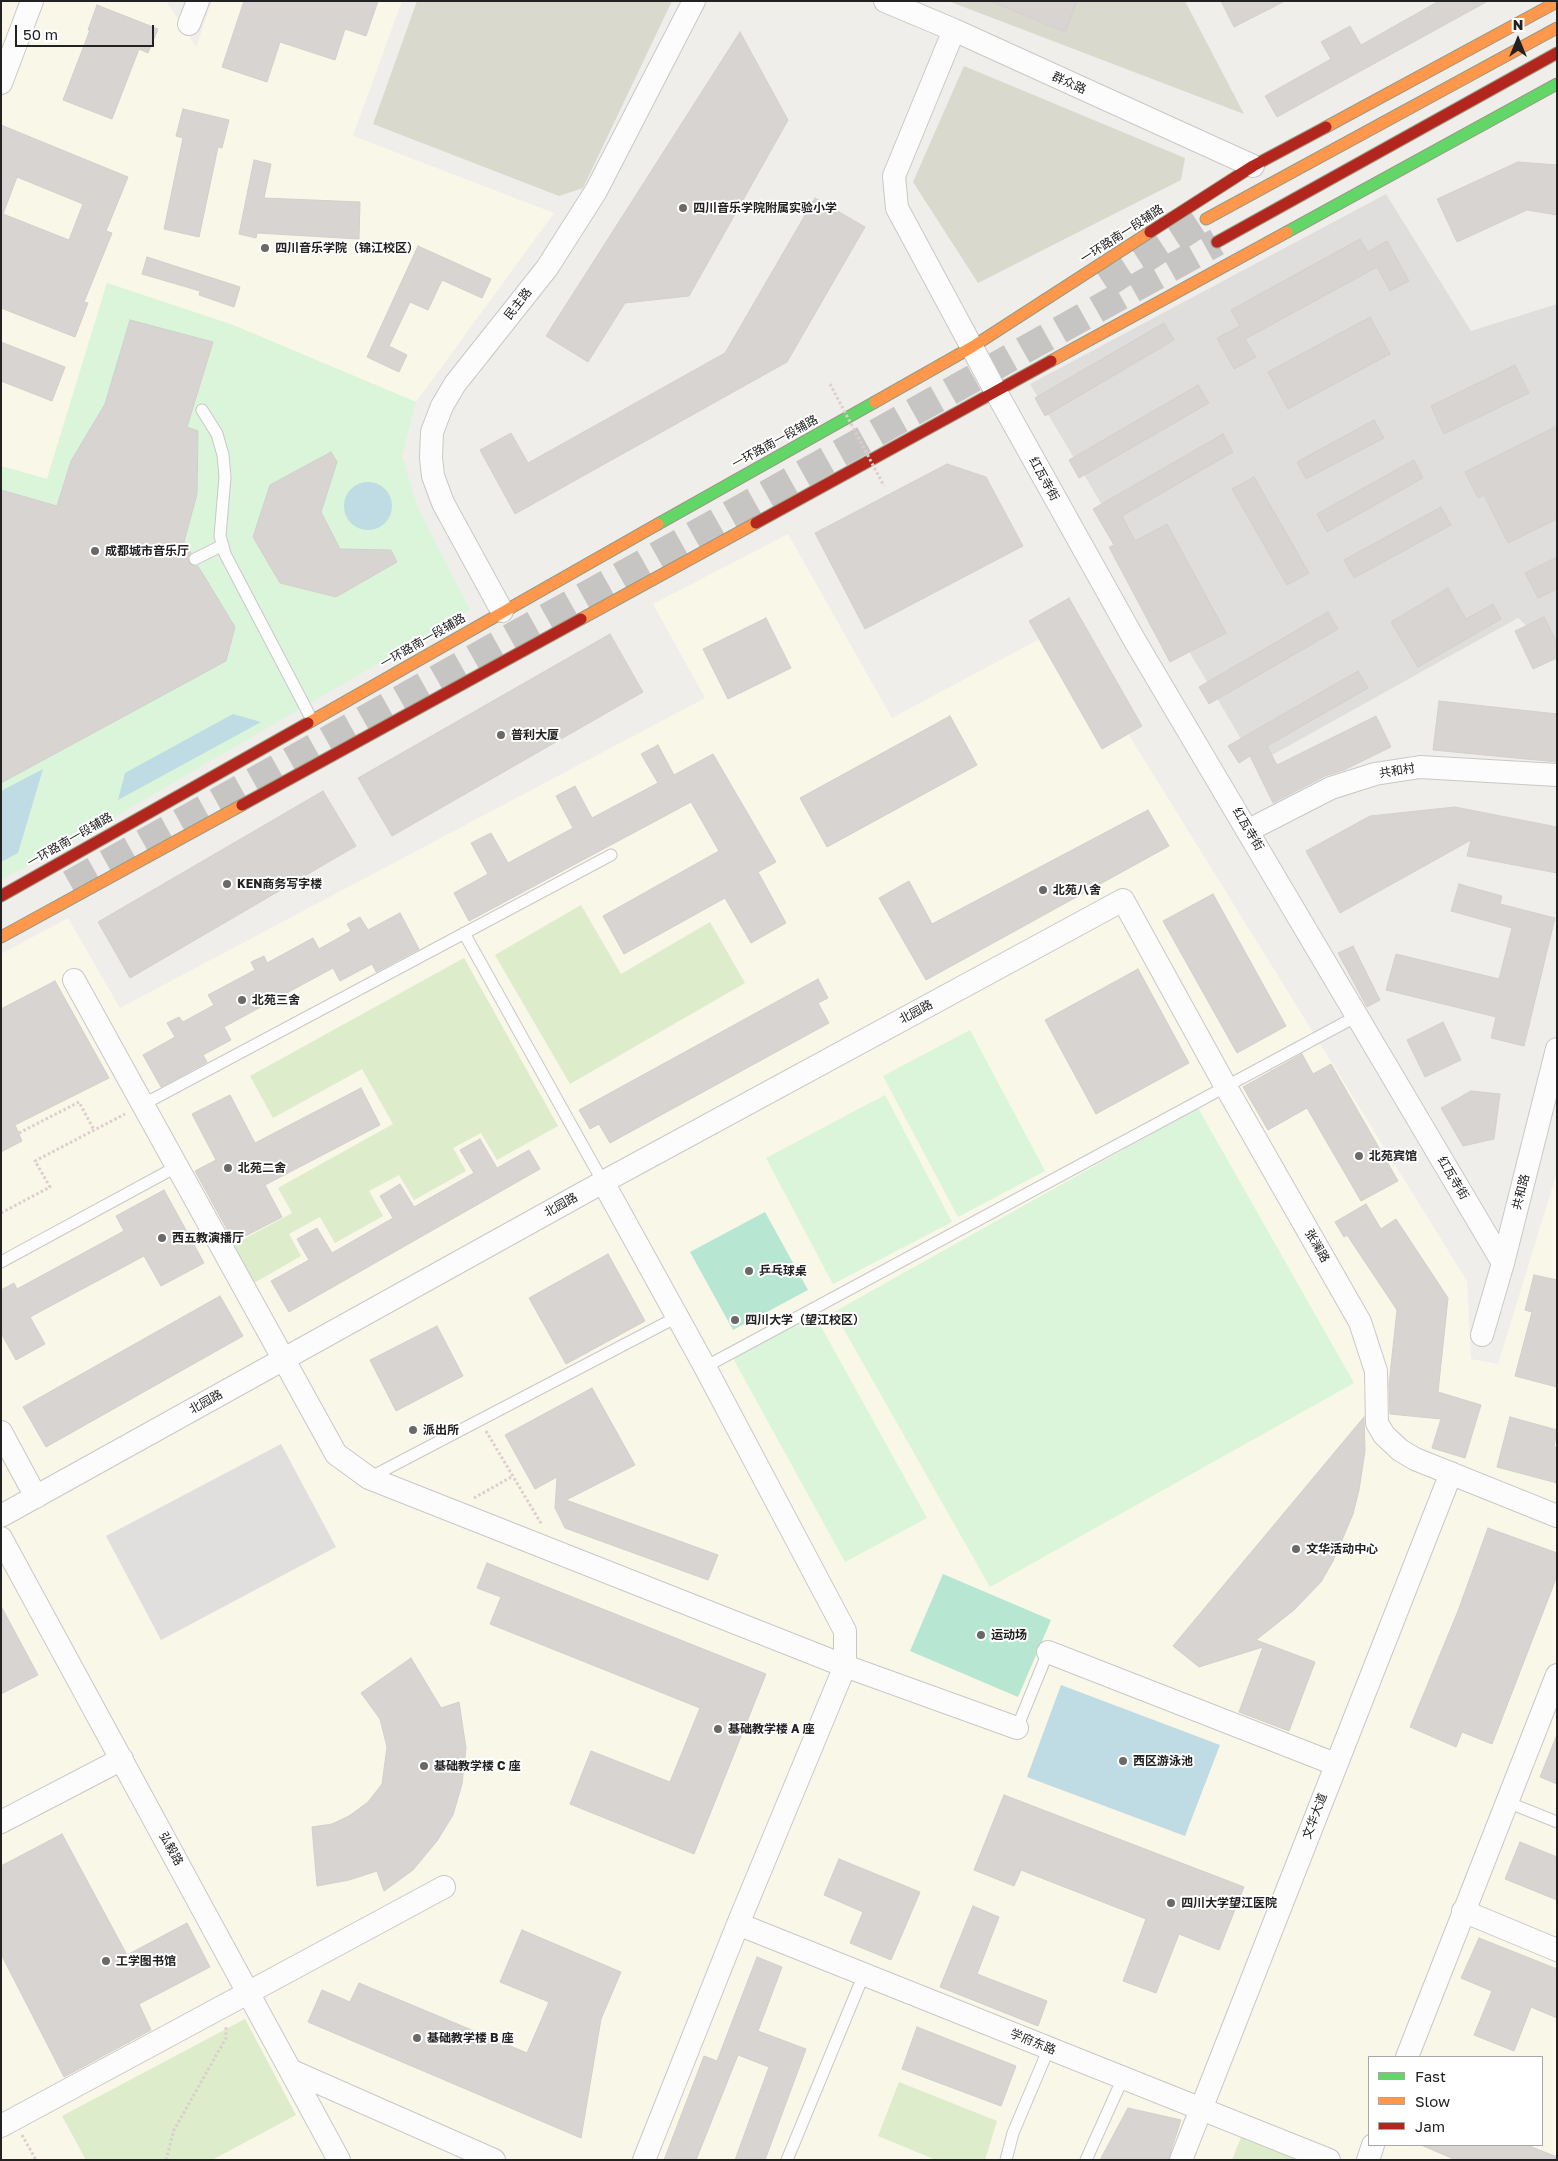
<!DOCTYPE html>
<html>
<head>
<meta charset="utf-8">
<style>
  body { margin:0 }
  #map { position:relative; width:1558px; height:2161px; overflow:hidden; background:#f0eeeb; font-family:"Golos Text",sans-serif }
  canvas { display:block }
  .frame { position:absolute; inset:0; border:2px solid #222; pointer-events:none }
  .legend { position:absolute; left:1368px; top:2056px; width:175px; height:90px; box-sizing:border-box; background:#fff; border:1px solid #a7a7a7; margin:0; padding:6px 9px; list-style:none; font-size:15px; color:#222 }
  .legend li { display:flex; align-items:center; gap:10px; height:25px }
  .legend b { width:25px; border:1px solid #a7a7a7 }
  .north { position:absolute; left:1493px; top:15px; width:50px; height:50px; -webkit-text-stroke:4px #fff; paint-order:stroke; rotate:0deg; font-size:14px; font-weight:700; line-height:20px; text-align:center; color:#222 }
  .north::after { content:''; display:block; margin:auto; width:18px; height:22px; background:#222; clip-path:polygon(50% 0,100% 100%,50% 72%,0 100%) }
  .scale { position:absolute; left:15px; top:25px; width:139px; height:22px; box-sizing:border-box; border:2px solid #222; border-top:0; padding-left:6px; font-size:15px; line-height:18px; white-space:nowrap; color:#222; -webkit-text-stroke:4px #fff; paint-order:stroke }
</style>
</head>
<body>
<div id="map">
<canvas width="1558" height="2161"></canvas>
<div class="frame"></div>
<ul class="legend">
<li><b style="height:6px;background:#63d668"></b>Fast</li>
<li><b style="height:6px;background:#ff974d"></b>Slow</li>
<li><b style="height:6px;background:#b3261e"></b>Jam</li>
</ul>
<div class="north">N</div>
<div class="scale">50 m</div>
</div>
<script>
const c = document.querySelector('canvas').getContext('2d');
c.lineJoin = 'round';
function paint(path, color) {
  c.fillStyle = color;
  c.fill(path, 'evenodd');
}
function toPath(rows) {
  const path = new Path2D();
  for (const r of rows) {
    if (r.length === 3) {
      path.moveTo(r[0] + r[2], r[1]);
      path.arc(r[0], r[1], r[2], 0, 2 * Math.PI);
      continue;
    }
    path.moveTo(r[0], r[1]);
    for (let i = 2; i < r.length; i += 2) path.lineTo(r[i], r[i + 1]);
  }
  return path;
}
function stroke(path, color, width, dash) {
  c.strokeStyle = color;
  c.lineWidth = width;
  c.lineCap = dash ? 'butt' : 'round';
  c.setLineDash(dash || []);
  c.stroke(path);
}
function drawText(font, color, halo, rows, align = 'center') {
  c.font = font + ' "Golos Text","Noto Sans SC",sans-serif';
  c.lineWidth = 4;
  c.setLineDash([]);
  c.textBaseline = 'middle';
  c.strokeStyle = halo;
  c.fillStyle = color;
  for (const [text, x, y, turn = 0] of rows) {
    c.save();
    c.translate(x, y);
    c.rotate((+turn || 0) * Math.PI / 180);
    c.textAlign = isNaN(turn) ? turn : align;
    if (halo) c.strokeText(text, 0, 0);
    c.fillText(text, 0, 0);
    c.restore();
  }
}
paint(toPath([
  [1386,194,1471,331,1557,304,1557,653,1518,618,1256,764,1030,384]
]), '#dfdedc');
paint(toPath([
  [1,1,166,1,196,47,212,1,402,1,353,136,554,213,416,402,233,325,107,283,47,479,1,466],
  [788,534,892,718,1062,627,1467,1281,1471,1359,1498,1364,1557,1172,1557,2160,1,2160,1,954,68,918,120,1008,705,698,653,604],
  [1369,2057,1542,2057,1542,2145,1369,2145]
]), '#f8f7e8');
paint(toPath([
  [417,1,672,1,583,188,559,196,373,124],
  [948,1,1185,1,1244,114],
  [964,66,1185,158,1181,180,978,283,913,182]
]), '#d9d9cd');
paint(toPath([
  [581,905,621,974,710,922,745,983,570,1084,495,955],
  [464,958,558,1126,497,1160,481,1133,453,1148,466,1171,414,1200,399,1175,369,1191,383,1216,335,1243,320,1217,289,1234,301,1256,254,1283,233,1245,292,1213,278,1188,393,1124,362,1069,273,1118,250,1076],
  [245,2019,296,2115,212,2160,86,2160,62,2116],
  [899,2082,997,2121,985,2160,936,2160,878,2136],
  [1242,2135,1307,2160,1232,2160]
]), '#ddeccb');
paint(toPath([
  [107,283,233,325,416,402,402,456,418,508,470,610,63,847,1,880,1,466,47,479],
  [970,1030,1045,1171,958,1217,883,1076],
  [885,1095,952,1222,833,1284,766,1158],
  [1198,1108,1354,1383,990,1587,834,1312],
  [809,1305,927,1518,845,1562,728,1349]
]), '#daf5da');
paint(toPath([
  [765,1212,808,1290,733,1330,690,1252],
  [943,1574,1051,1620,1018,1697,910,1651]
]), '#b7e6d2');
paint(toPath([
  [281,1444,336,1547,161,1640,106,1536]
]), '#e0dfde');
paint(toPath([
  [368,506,24],
  [233,714,261,722,118,800,125,773],
  [43,769,18,853,1,862,1,791],
  [1061,1685,1220,1745,1185,1836,1027,1777]
]), '#bfdbe3');
const building = toPath([
  [244,1,378,1,366,36,345,29,335,60,280,42,267,82,222,67,244,1],
  [990,1,1077,1,1065,32,990,1],
  [1221,1,1285,1,1234,27,1221,1],
  [1439,1,1488,1,1277,117,1265,96,1331,59,1321,42,1350,26,1361,45,1439,1],
  [97,5,158,29,148,53,139,49,112,119,63,100,90,30,88,30,97,5],
  [740,32,788,120,689,296,625,303,588,362,546,336,740,32],
  [183,109,229,120,222,148,218,147,199,237,164,229,183,138,176,136,183,109],
  [1,125,128,177,106,231,112,233,84,302,88,303,75,337,1,308,1,125],
  [17,177,83,204,69,240,3,214,17,177],
  [254,160,271,164,264,198,360,202,359,239,257,233,256,238,239,234,254,160],
  [1518,162,1557,165,1557,215,1527,210,1457,242,1437,199,1518,162],
  [815,198,865,227,787,362,515,514,480,450,511,433,528,463,725,353,815,198],
  [1360,239,1368,252,1387,241,1409,281,1390,291,1377,267,1245,339,1256,357,1234,369,1217,338,1240,326,1231,310,1360,239],
  [418,246,491,279,482,298,442,280,428,310,410,302,389,346,407,355,399,372,367,357,418,246],
  [147,257,240,287,234,307,199,295,200,291,142,274,147,257],
  [1370,317,1390,354,1288,409,1268,372,1370,317],
  [130,320,213,342,187,427,198,431,197,494,184,542,191,553,188,558,189,563,194,566,198,566,235,627,226,661,1,783,1,490,57,506,71,461,105,404,130,320],
  [1164,323,1174,340,1045,416,1035,398,1164,323],
  [1,342,65,367,52,401,1,381,1,342],
  [1515,365,1529,393,1444,434,1431,406,1515,365],
  [1198,385,1209,403,1079,478,1069,460,1198,385],
  [1374,420,1384,438,1306,479,1297,462,1374,420],
  [1557,426,1557,519,1508,543,1484,495,1478,498,1465,472,1557,426],
  [1223,434,1233,452,1122,516,1135,541,1167,524,1226,633,1170,662,1109,547,1114,545,1093,509,1223,434],
  [331,452,337,462,321,512,340,549,391,550,397,562,336,597,280,583,253,537,270,485,331,452],
  [1414,460,1423,478,1327,532,1317,514,1414,460],
  [947,464,986,477,1023,546,865,629,815,533,947,464],
  [1254,477,1309,573,1287,585,1232,489,1254,477],
  [1441,507,1451,525,1354,578,1344,560,1441,507],
  [1557,557,1557,589,1538,598,1525,573,1557,557],
  [1448,588,1466,619,1493,604,1501,619,1418,667,1391,622,1448,588],
  [1069,598,1142,726,1102,749,1029,621,1069,598],
  [1328,612,1338,629,1209,704,1199,687,1328,612],
  [1544,617,1557,643,1557,658,1533,669,1515,631,1544,617],
  [766,618,791,668,728,699,703,649,766,618],
  [610,634,643,692,392,836,358,778,610,634],
  [1358,671,1368,688,1267,746,1277,765,1376,716,1391,747,1344,770,1325,776,1273,803,1250,756,1239,763,1228,746,1358,671],
  [1439,701,1557,714,1557,762,1433,750,1439,701],
  [950,716,977,765,827,847,800,798,950,716],
  [658,745,674,775,713,754,776,862,758,872,786,923,751,943,725,898,624,954,603,916,719,851,691,802,469,921,454,893,488,874,471,843,491,833,508,863,573,828,556,796,575,786,592,818,658,783,641,754,658,745],
  [323,791,356,846,130,978,98,922,323,791],
  [1455,807,1557,827,1557,873,1467,856,1471,840,1340,913,1306,851,1370,816,1455,807],
  [1148,810,1169,846,926,980,879,898,909,881,932,924,1148,810],
  [1459,884,1502,896,1500,904,1555,918,1524,1046,1491,1038,1496,1017,1386,990,1396,954,1499,979,1512,928,1451,911,1459,884],
  [1213,894,1286,1026,1237,1053,1163,921,1213,894],
  [400,913,419,949,376,972,372,964,340,981,333,968,224,1027,231,1040,203,1055,207,1062,161,1087,143,1055,175,1037,167,1023,179,1017,183,1022,214,1005,208,995,255,970,251,962,264,956,267,963,313,938,319,949,351,931,347,924,360,917,368,930,400,913],
  [1353,946,1380,1000,1367,1007,1338,953,1353,946],
  [1138,969,1189,1063,1096,1114,1045,1020,1138,969],
  [818,979,828,998,818,1003,829,1023,610,1143,599,1124,590,1129,579,1110,818,979],
  [55,981,109,1078,15,1125,22,1141,1,1152,1,1009,55,981],
  [1443,1022,1461,1060,1425,1077,1407,1040,1443,1022],
  [1302,1054,1313,1074,1331,1064,1398,1181,1361,1201,1307,1108,1268,1130,1243,1087,1302,1054],
  [361,1088,380,1125,265,1185,282,1217,234,1242,195,1171,216,1160,192,1114,230,1095,255,1143,361,1088],
  [1471,1091,1500,1094,1494,1139,1463,1146,1441,1108,1471,1091],
  [480,1139,497,1168,529,1150,540,1169,289,1312,271,1281,309,1260,297,1239,317,1228,332,1253,393,1218,380,1196,400,1184,414,1207,474,1173,460,1150,480,1139],
  [164,1190,204,1263,161,1286,144,1256,30,1317,45,1344,16,1360,1,1333,1,1290,14,1283,17,1289,124,1231,116,1216,164,1190],
  [1366,1204,1381,1229,1396,1219,1448,1298,1438,1392,1481,1405,1465,1458,1432,1448,1441,1419,1390,1414,1389,1384,1397,1310,1347,1235,1344,1237,1335,1222,1366,1204],
  [608,1254,645,1321,566,1364,529,1298,608,1254],
  [1534,1275,1557,1280,1557,1387,1515,1376,1532,1312,1525,1310,1534,1275],
  [220,1296,243,1336,46,1447,23,1407,220,1296],
  [437,1326,463,1376,396,1411,370,1360,437,1326],
  [592,1388,635,1465,566,1500,718,1555,708,1580,565,1528,555,1508,557,1477,535,1489,505,1435,592,1388],
  [1364,1417,1365,1451,1359,1490,1353,1514,1333,1561,1321,1582,1294,1610,1256,1640,1315,1662,1289,1731,1239,1712,1263,1647,1199,1667,1173,1646,1364,1417],
  [1510,1417,1557,1430,1554,1447,1557,1448,1557,1483,1497,1467,1510,1417],
  [1488,1528,1557,1553,1557,1576,1492,1744,1462,1732,1456,1747,1410,1727,1458,1611,1488,1528],
  [487,1563,766,1674,694,1854,570,1804,591,1751,670,1782,700,1708,490,1624,501,1597,477,1588,487,1563],
  [1,1606,38,1675,1,1694,1,1606],
  [411,1658,441,1708,459,1702,466,1748,462,1784,453,1815,437,1841,413,1870,384,1891,377,1871,349,1880,317,1886,312,1827,332,1824,349,1816,368,1802,382,1784,387,1747,380,1719,361,1693,411,1658],
  [1556,1737,1557,1737,1557,1784,1540,1777,1556,1737],
  [1004,1795,1244,1887,1219,1950,1179,1934,1156,1993,1123,1981,1146,1919,1021,1870,1014,1886,974,1870,1004,1795],
  [62,1834,127,1955,187,1923,210,1967,139,2004,151,2030,64,2077,1,1954,1,1866,62,1834],
  [1520,1842,1557,1857,1557,1900,1505,1879,1520,1842],
  [839,1859,920,1892,891,1960,850,1943,863,1912,824,1895,839,1859],
  [973,1906,999,1917,977,1974,1047,2001,1038,2026,940,1987,973,1906],
  [522,1930,621,1972,601,2019,581,2138,308,2022,322,1990,350,2002,359,1983,527,2053,549,2002,500,1982,522,1930],
  [1479,1938,1557,1969,1557,2018,1531,2007,1514,2051,1474,2035,1492,1991,1461,1978,1479,1938],
  [757,1957,782,1967,758,2031,806,2049,765,2160,735,2160,769,2067,738,2055,696,2160,664,2160,704,2056,717,2061,757,1957],
  [917,2027,1016,2066,1001,2106,902,2069,917,2027],
  [1128,2108,1181,2120,1168,2160,1100,2160,1128,2108],
  [1421,2145,1527,2145,1557,2157,1557,2160,1456,2160,1421,2145]
]);
paint(building, '#d7d4d2');
stroke(building, '#d3d0cc', 1);
stroke(toPath([
  [1105,285,1206,219],
  [70,884,1217,242]
]), '#c7c5c3', 28, [28, 14]);
const lane = toPath([
  [202,410,217,434,223,455,225,477,220,536,225,554,312,720],
  [195,559,223,545],
  [464,933,603,1182],
  [142,1105,611,855],
  [1,1262,176,1167],
  [705,1367,1357,1016],
  [369,1478,677,1317],
  [1017,1728,1048,1652],
  [1507,1802,1557,1822],
  [787,2160,864,1974],
  [1006,2160,1013,2133,1049,2048],
  [1086,2160,1123,2078]
]);
const street = toPath([
  [885,1,954,30,1253,166],
  [189,24,198,1],
  [954,30,894,176,897,208,996,392,1135,641,1503,1263],
  [1,83,32,1],
  [502,611,443,503,433,476,431,458,432,432,442,406,455,384,547,268,596,191,694,1],
  [1249,830,1331,788,1375,774,1420,767,1557,775],
  [74,980,336,1454,369,1478,845,1666,1017,1728],
  [603,1182,705,1367,845,1631,845,1666,738,1924,644,2160],
  [1482,1335,1503,1263,1557,1049],
  [1,1432,36,1497],
  [1,1516,603,1182,1123,900,1226,1087,1360,1322,1376,1371,1377,1423,1384,1435,1400,1450,1415,1459,1557,1516],
  [1,1538,339,2160],
  [1048,1652,1335,1764],
  [1,1822,122,1759],
  [1463,1911,1557,1950],
  [738,1924,1329,2160],
  [1407,2057,1557,1675],
  [292,2071,494,2160],
  [1,2126,444,1887],
  [1181,2160,1451,1473],
  [1368,2160,1373,2145]
]);
const fast = toPath([
  [1287,232,1557,84],
  [658,524,875,402]
]);
const slow = toPath([
  [1326,127,1557,2],
  [1206,219,1557,28],
  [1051,361,1287,232],
  [875,402,972,347,1150,232],
  [581,619,756,523],
  [308,723,658,524],
  [1,937,242,805]
]);
const jam = toPath([
  [1150,232,1253,166,1326,127],
  [1217,242,1557,53],
  [756,523,1051,361],
  [242,805,581,619],
  [1,896,308,723]
]);
stroke(lane, '#c9c8c7', 13);
stroke(street, '#c9c8c7', 24);
stroke(fast, '#999a82', 13);
stroke(slow, '#999a82', 13);
stroke(jam, '#999a82', 13);
stroke(toPath([
  [19,1133,79,1102,94,1130],
  [1,1213,50,1187,35,1161,125,1114],
  [486,1431,542,1525],
  [474,1498,513,1476],
  [22,2135,36,2160],
  [166,2160,174,2130,226,2038,226,2027]
]), '#dccecd', 3, [2.5, 2.5]);
stroke(lane, '#fdfcfc', 11);
stroke(street, '#fdfcfc', 22);
stroke(fast, '#63d668', 11);
stroke(slow, '#ff974d', 11);
stroke(jam, '#b3261e', 11);
stroke(toPath([
  [830,384,884,486]
]), '#dccecd', 3, [2.5, 2.5]);
for (const [x, y, r, color] of [
  [683,208,5,"#6a6968"],
  [265,248,5,"#6a6968"],
  [95,551,5,"#6a6968"],
  [501,735,5,"#6a6968"],
  [227,884,5,"#6a6968"],
  [1043,890,5,"#6a6968"],
  [242,1000,5,"#6a6968"],
  [1359,1156,5,"#6a6968"],
  [228,1168,5,"#6a6968"],
  [162,1238,5,"#6a6968"],
  [749,1271,5,"#6a6968"],
  [735,1320,5,"#6a6968"],
  [413,1430,5,"#6a6968"],
  [1296,1549,5,"#6a6968"],
  [981,1635,5,"#6a6968"],
  [718,1729,5,"#6a6968"],
  [1123,1761,5,"#6a6968"],
  [424,1766,5,"#6a6968"],
  [1171,1903,5,"#6a6968"],
  [106,1961,5,"#6a6968"],
  [417,2038,5,"#6a6968"]
]) {
  const dot = new Path2D();
  dot.arc(x, y, r, 0, 2 * Math.PI);
  c.fillStyle = color;
  c.fill(dot);
  stroke(dot, '#fff', 2);
}
drawText('12px', '#222', '#fff', [
  ["群众路",1069,83,24],
  ["一环路南一段辅路",1122,234,-33],
  ["民主路",518,304,-52],
  ["一环路南一段辅路",775,442,-29],
  ["红瓦寺街",1044,479,61],
  ["一环路南一段辅路",423,641,-30],
  ["共和村",1397,771,-9],
  ["红瓦寺街",1248,829,59],
  ["一环路南一段辅路",70,840,-30],
  ["北园路",916,1012,-28],
  ["红瓦寺街",1453,1178,59],
  ["共和路",1521,1192,-76],
  ["北园路",561,1205,-29],
  ["张澜路",1317,1246,60],
  ["北园路",206,1402,-29],
  ["文华大道",1315,1816,-69],
  ["弘毅路",171,1849,61],
  ["学府东路",1033,2042,22]
]);
drawText('bold 12px', '#222', '#fff', [
  ["四川音乐学院附属实验小学",693,208],
  ["四川音乐学院（锦江校区）",275,248],
  ["成都城市音乐厅",105,551],
  ["普利大厦",511,735],
  ["KEN商务写字楼",237,884],
  ["北苑八舍",1053,890],
  ["北苑三舍",252,1000],
  ["北苑宾馆",1369,1156],
  ["北苑二舍",238,1168],
  ["西五教演播厅",172,1238],
  ["乒乓球桌",759,1271],
  ["四川大学（望江校区）",745,1320],
  ["派出所",423,1430],
  ["文华活动中心",1306,1549],
  ["运动场",991,1635],
  ["基础教学楼 A 座",728,1729],
  ["西区游泳池",1133,1761],
  ["基础教学楼 C 座",434,1766],
  ["四川大学望江医院",1181,1903],
  ["工学图书馆",116,1961],
  ["基础教学楼 B 座",427,2038]
], 'left');
</script>
</body>
</html>
